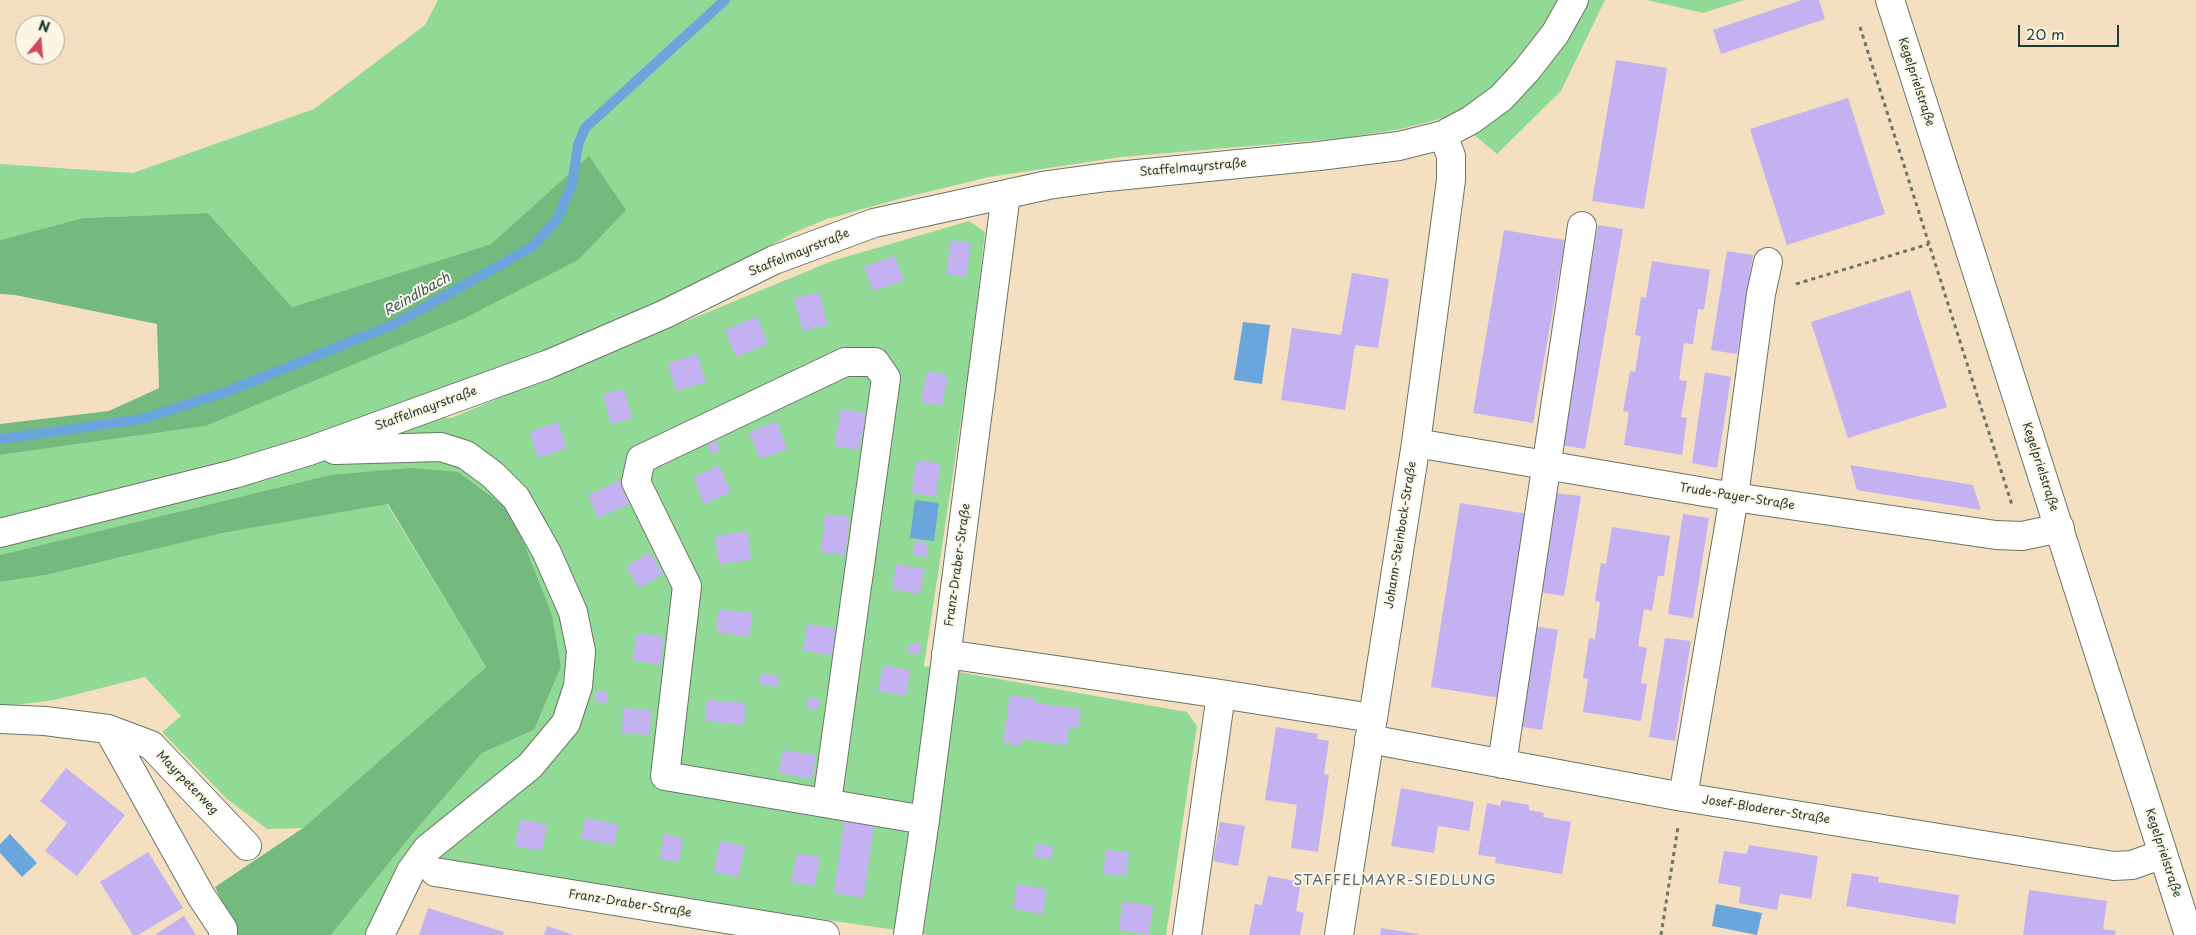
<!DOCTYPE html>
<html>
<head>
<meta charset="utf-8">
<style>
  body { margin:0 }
  #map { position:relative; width:2196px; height:935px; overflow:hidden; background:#f5dfc1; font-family:"Playpen Sans",sans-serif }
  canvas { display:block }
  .north { position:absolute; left:15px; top:15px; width:50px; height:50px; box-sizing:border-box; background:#fcf5e5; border:1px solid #a4ab9e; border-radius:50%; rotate:17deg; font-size:14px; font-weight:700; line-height:20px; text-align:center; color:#1f3d34 }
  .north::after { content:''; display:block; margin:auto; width:18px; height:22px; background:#d1495b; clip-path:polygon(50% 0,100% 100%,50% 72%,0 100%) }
  .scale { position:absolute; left:2018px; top:25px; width:101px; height:22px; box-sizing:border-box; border:2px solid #1f3d34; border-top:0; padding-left:6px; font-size:15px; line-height:18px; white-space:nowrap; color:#1f3d34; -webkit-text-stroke:4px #fcf5e5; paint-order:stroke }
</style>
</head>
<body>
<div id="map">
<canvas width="2196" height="935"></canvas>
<div class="north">N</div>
<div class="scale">20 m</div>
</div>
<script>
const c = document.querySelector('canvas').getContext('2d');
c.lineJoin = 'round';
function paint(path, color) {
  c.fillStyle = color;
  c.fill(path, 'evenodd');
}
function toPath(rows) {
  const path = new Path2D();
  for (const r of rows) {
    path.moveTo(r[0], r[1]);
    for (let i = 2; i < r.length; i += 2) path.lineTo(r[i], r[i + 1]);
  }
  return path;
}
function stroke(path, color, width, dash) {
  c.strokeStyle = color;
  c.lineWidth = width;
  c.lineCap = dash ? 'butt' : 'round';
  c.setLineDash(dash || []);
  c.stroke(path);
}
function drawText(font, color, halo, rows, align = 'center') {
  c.font = font + ' "Playpen Sans",sans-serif';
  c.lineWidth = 4;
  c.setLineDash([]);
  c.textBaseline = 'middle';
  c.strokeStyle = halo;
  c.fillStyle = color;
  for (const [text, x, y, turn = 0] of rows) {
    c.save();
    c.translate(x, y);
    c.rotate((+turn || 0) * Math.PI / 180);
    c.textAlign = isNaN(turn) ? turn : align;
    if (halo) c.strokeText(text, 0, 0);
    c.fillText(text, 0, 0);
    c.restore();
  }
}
paint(toPath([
  [438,0,1605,0,1561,91,1497,154,1451,116,1401,129,1344,138,1121,157,989,177,899,199,827,219,793,233,729,269,638,314,510,369,386,414,451,418,832,261,969,221,985,232,971,354,924,666,1187,712,1197,726,1166,935,930,935,431,862,391,935,331,935,410,837,482,753,534,730,561,667,511,512,330,475,0,555,0,455,206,426,461,320,589,157,491,244,292,307,208,213,83,218,0,240,0,164,133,173,314,109,425,25],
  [1647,0,1744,0,1703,13],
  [387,504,486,667,303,828,267,829,227,799,162,732,181,716,145,677,54,700,0,707,0,582,46,575,223,533]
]), '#90da96');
paint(toPath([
  [589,156,626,210,578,260,461,320,206,426,0,455,0,424,109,411,159,388,157,324,15,295,0,294,0,240,83,218,208,213,292,307,491,244],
  [411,468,458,472,511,511,552,615,561,667,534,730,482,753,410,837,331,935,237,935,215,887,303,828,486,667,388,504,223,533,46,575,0,582,0,555,330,475]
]), '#74ba7f');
paint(toPath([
  [1243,322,1270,325,1262,384,1234,380],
  [915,500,939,503,934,541,910,538],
  [10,834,37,863,22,877,0,853,0,844],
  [1716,904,1762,913,1757,935,1712,926]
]), '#6aa5db');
stroke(toPath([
  [0,439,142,419,226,392,395,324,532,247,557,220,572,184,578,145,585,128,725,0]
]), '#6aa5db', 10);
paint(toPath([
  [1802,0,1819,0,1825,19,1721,54,1713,30],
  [1616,60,1667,68,1644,209,1592,201],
  [1848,98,1885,214,1787,245,1750,129],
  [1598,225,1623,229,1585,449,1561,445],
  [1504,230,1565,240,1533,423,1473,413],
  [951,240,971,243,966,277,946,274],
  [1727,251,1753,255,1737,354,1711,350],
  [895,256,904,281,873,291,864,267],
  [1652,261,1710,270,1704,310,1698,309,1693,344,1684,343,1679,380,1687,381,1681,417,1687,418,1682,455,1624,445,1629,412,1623,411,1630,371,1635,372,1641,336,1635,335,1641,297,1646,298],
  [1352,273,1389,279,1378,348,1355,345,1345,410,1281,400,1292,328,1341,335],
  [1910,290,1947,407,1848,438,1811,322],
  [819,292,828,325,803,331,794,298],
  [757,317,768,344,736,357,725,330],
  [697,354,706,382,676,391,668,363],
  [927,371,948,375,942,406,921,402],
  [1705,372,1731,377,1717,468,1692,463],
  [624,389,632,418,611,424,603,394],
  [841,409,866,413,859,450,834,446],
  [777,421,787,449,760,459,749,432],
  [558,422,567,448,538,458,530,432],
  [717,441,720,451,711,454,708,443],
  [916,461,940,463,936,497,912,493],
  [719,465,731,492,704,504,693,477],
  [1850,465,1973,485,1981,510,1857,490],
  [621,480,632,503,598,518,588,495],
  [1555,493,1581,496,1564,596,1538,592],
  [1460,503,1528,514,1500,698,1431,687],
  [825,514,850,517,845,555,821,552],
  [1683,514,1709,518,1693,618,1668,614],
  [1612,527,1670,536,1664,576,1658,576,1652,611,1644,609,1638,646,1647,648,1641,683,1647,684,1641,721,1583,712,1588,679,1583,678,1589,638,1595,639,1600,602,1595,601,1601,563,1606,564],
  [748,531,751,560,719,564,715,536],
  [915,541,928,543,927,557,913,555],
  [650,552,663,574,639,588,626,567],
  [896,564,924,569,920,594,892,589],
  [719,609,753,613,749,637,716,632],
  [807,624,835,628,832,655,803,651],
  [1532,626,1558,630,1542,730,1516,726],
  [637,633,664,637,660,665,632,660],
  [1665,638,1691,641,1675,741,1649,737],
  [909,643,921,644,920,655,908,653],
  [883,665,910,670,906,696,878,691],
  [761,673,779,676,778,687,759,684],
  [597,690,609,693,606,704,595,701],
  [1010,695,1037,699,1036,703,1081,709,1079,728,1069,727,1067,745,1022,739,1021,746,1003,743],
  [808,698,820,699,818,710,807,709],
  [707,700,746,703,744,725,705,721],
  [623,708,651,710,650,735,622,733],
  [1276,727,1318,734,1317,739,1329,741,1324,774,1329,775,1318,852,1291,848,1297,805,1265,800],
  [783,750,816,755,812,779,779,773],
  [66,768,125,815,77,876,45,851,67,823,40,801],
  [1401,788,1474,802,1469,831,1438,826,1434,853,1391,846],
  [1502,800,1529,805,1529,810,1544,813,1543,817,1571,822,1562,874,1495,863,1496,857,1478,855,1487,803,1500,806],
  [585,818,618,824,614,845,581,839],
  [520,819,547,824,542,851,515,846],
  [844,820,874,825,864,898,834,893],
  [1220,822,1245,826,1238,866,1213,861],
  [664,834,683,838,679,862,660,859],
  [720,841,745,846,738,877,714,872],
  [1036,844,1053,846,1051,859,1034,857],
  [1749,845,1818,856,1811,899,1780,894,1777,910,1739,903,1741,887,1718,883,1724,851,1747,854],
  [1106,850,1129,852,1126,876,1103,874],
  [148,852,183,908,138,935,133,935,100,882],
  [797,853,820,857,815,886,791,882],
  [1852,873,1879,877,1878,882,1959,895,1955,924,1846,906],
  [1268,876,1301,882,1296,911,1304,913,1300,935,1249,935,1255,904,1262,905],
  [1017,884,1047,889,1043,914,1013,909],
  [2029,890,2107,901,2103,929,2116,931,2115,935,2023,935],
  [1123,901,1153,906,1149,935,1118,930],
  [428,908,504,932,503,935,419,935],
  [184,916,196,935,157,935,156,934],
  [547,926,574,935,544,935],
  [1381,928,1418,934,1418,935,1380,935]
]), '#c3b1f1');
const minor = toPath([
  [1890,0,2189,935],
  [1416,443,1734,497,1996,535,2022,536,2060,528],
  [335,450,441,447,466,455,493,475,516,498,547,553,573,612,581,651,578,686,566,723,530,766,427,849,411,871,380,935],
  [0,533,234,474,309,451,549,364,665,314,774,260,874,223,1048,185,1107,177,1319,156,1399,146,1443,135,1471,120,1501,98,1526,71,1555,34,1574,0],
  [946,654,1221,694,1187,935],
  [1221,694,1372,718],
  [0,719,45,721,108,729,151,745,247,846],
  [108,729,201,896,223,929,223,935],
  [1369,739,1683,797,2114,866,2132,865,2163,854],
  [1502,764,1582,226],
  [1683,797,1734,497,1761,294,1768,262],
  [827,802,886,378,875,362,845,362,641,459,636,482,687,586,665,776,925,820],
  [435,872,825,935],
  [908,935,925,820,1006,194],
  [1339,935,1416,443,1451,180,1451,156,1443,135]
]);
stroke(minor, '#6a7665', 30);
stroke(toPath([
  [1860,27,2012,505],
  [1796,284,1929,244],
  [1661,935,1678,827]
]), '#6a7665', 3, [4, 4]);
stroke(minor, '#fff', 28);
drawText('12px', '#1f3d34', '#fcf5e5', [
  ["Kegelprielstraße",1916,82,72],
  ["Staffelmayrstraße",1193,168,-5],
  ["Staffelmayrstraße",799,253,-22],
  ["Staffelmayrstraße",426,409,-20],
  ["Kegelprielstraße",2040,467,72],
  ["Trude-Payer-Straße",1737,497,9],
  ["Johann-Steinbock-Straße",1401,535,-81],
  ["Franz-Draber-Straße",958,565,-82],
  ["Mayrpeterweg",187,783,46],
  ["Josef-Bloderer-Straße",1766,810,9],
  ["Kegelprielstraße",2163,853,72],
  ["Franz-Draber-Straße",630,904,9]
]);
drawText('italic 14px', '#365c66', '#fcf5e5', [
  ["Reindlbach",417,295,-29]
]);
c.letterSpacing = '1px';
drawText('14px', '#586676', '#fcf5e5', [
  ["STAFFELMAYR-SIEDLUNG",1395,881]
]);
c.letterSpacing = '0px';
</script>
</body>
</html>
